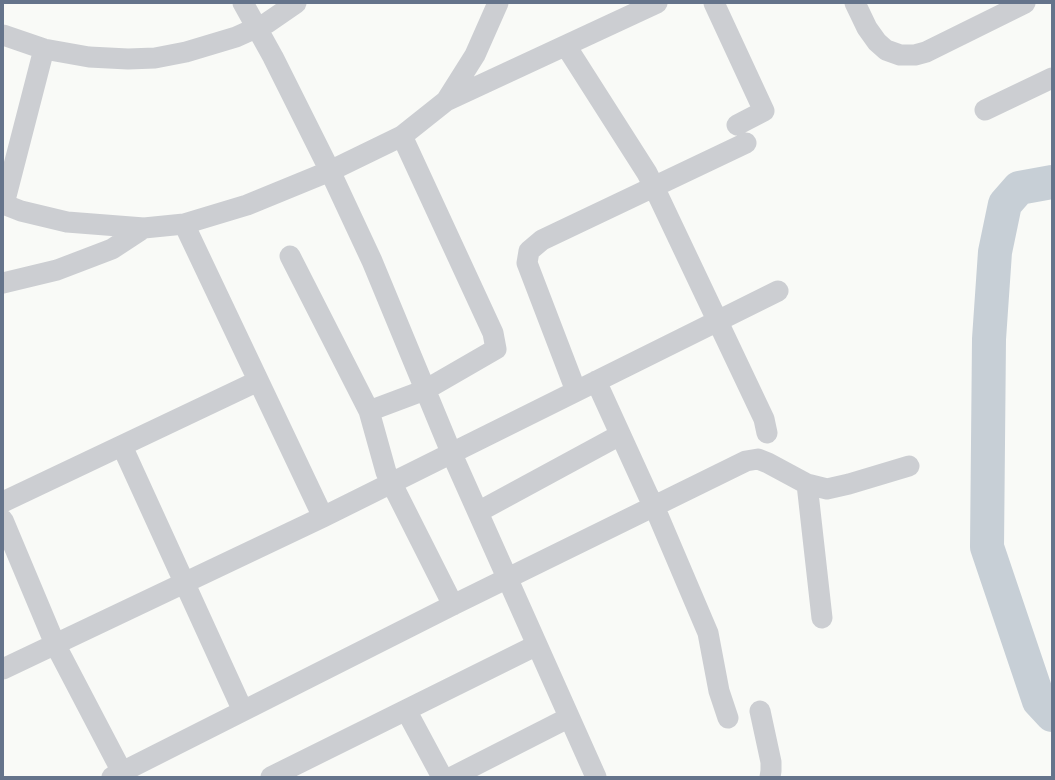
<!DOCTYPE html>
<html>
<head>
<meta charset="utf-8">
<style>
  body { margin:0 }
  #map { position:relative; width:1055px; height:780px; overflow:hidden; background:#f9faf7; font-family:"Open Sans",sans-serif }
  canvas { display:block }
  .frame { position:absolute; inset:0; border:4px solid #65748b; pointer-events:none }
</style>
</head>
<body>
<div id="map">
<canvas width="1055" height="780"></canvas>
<div class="frame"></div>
</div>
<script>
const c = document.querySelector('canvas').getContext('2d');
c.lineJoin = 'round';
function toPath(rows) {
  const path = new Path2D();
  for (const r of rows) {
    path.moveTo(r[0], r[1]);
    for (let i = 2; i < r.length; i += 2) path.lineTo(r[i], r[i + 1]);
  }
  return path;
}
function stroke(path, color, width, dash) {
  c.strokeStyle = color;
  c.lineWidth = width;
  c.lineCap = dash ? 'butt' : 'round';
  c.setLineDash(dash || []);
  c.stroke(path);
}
stroke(toPath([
  [1052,182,1019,188,1005,204,995,252,989,339,987,547,1039,701,1052,715]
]), '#c7cfd6', 34);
stroke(toPath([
  [243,3,273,57,330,171,372,261,451,452,596,777],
  [714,3,764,111,737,125],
  [855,3,867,28,877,42,886,50,900,55,915,55,926,52,1025,3],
  [3,35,44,49,89,57,128,59,155,58,186,52,236,37,267,23,296,3],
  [566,46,647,173,654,187,764,419,767,433],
  [446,101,657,3],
  [985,110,1052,78],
  [3,204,21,211,67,222,144,228,184,224,247,205,330,171,402,136,446,101,475,55,498,3],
  [4,204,44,49],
  [184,224,323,517],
  [290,256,369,411,386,472,453,605],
  [3,283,57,270,112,249,144,228],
  [596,381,648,495,654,506,708,633,719,691,728,718],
  [576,391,527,263,529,251,542,240,746,143],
  [369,411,425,390,496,349,493,333,402,136],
  [122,446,243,711],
  [807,484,822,618],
  [3,502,258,381],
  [478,512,620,435],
  [3,520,55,644,122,772],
  [3,669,323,517,778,291],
  [406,710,442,777],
  [760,711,771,762,771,771,770,777],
  [112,777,453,605,746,461,758,459,768,463,807,484,827,489,849,484,909,466],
  [271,777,537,645],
  [452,777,568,718]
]), '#ccced2', 21);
</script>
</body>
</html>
